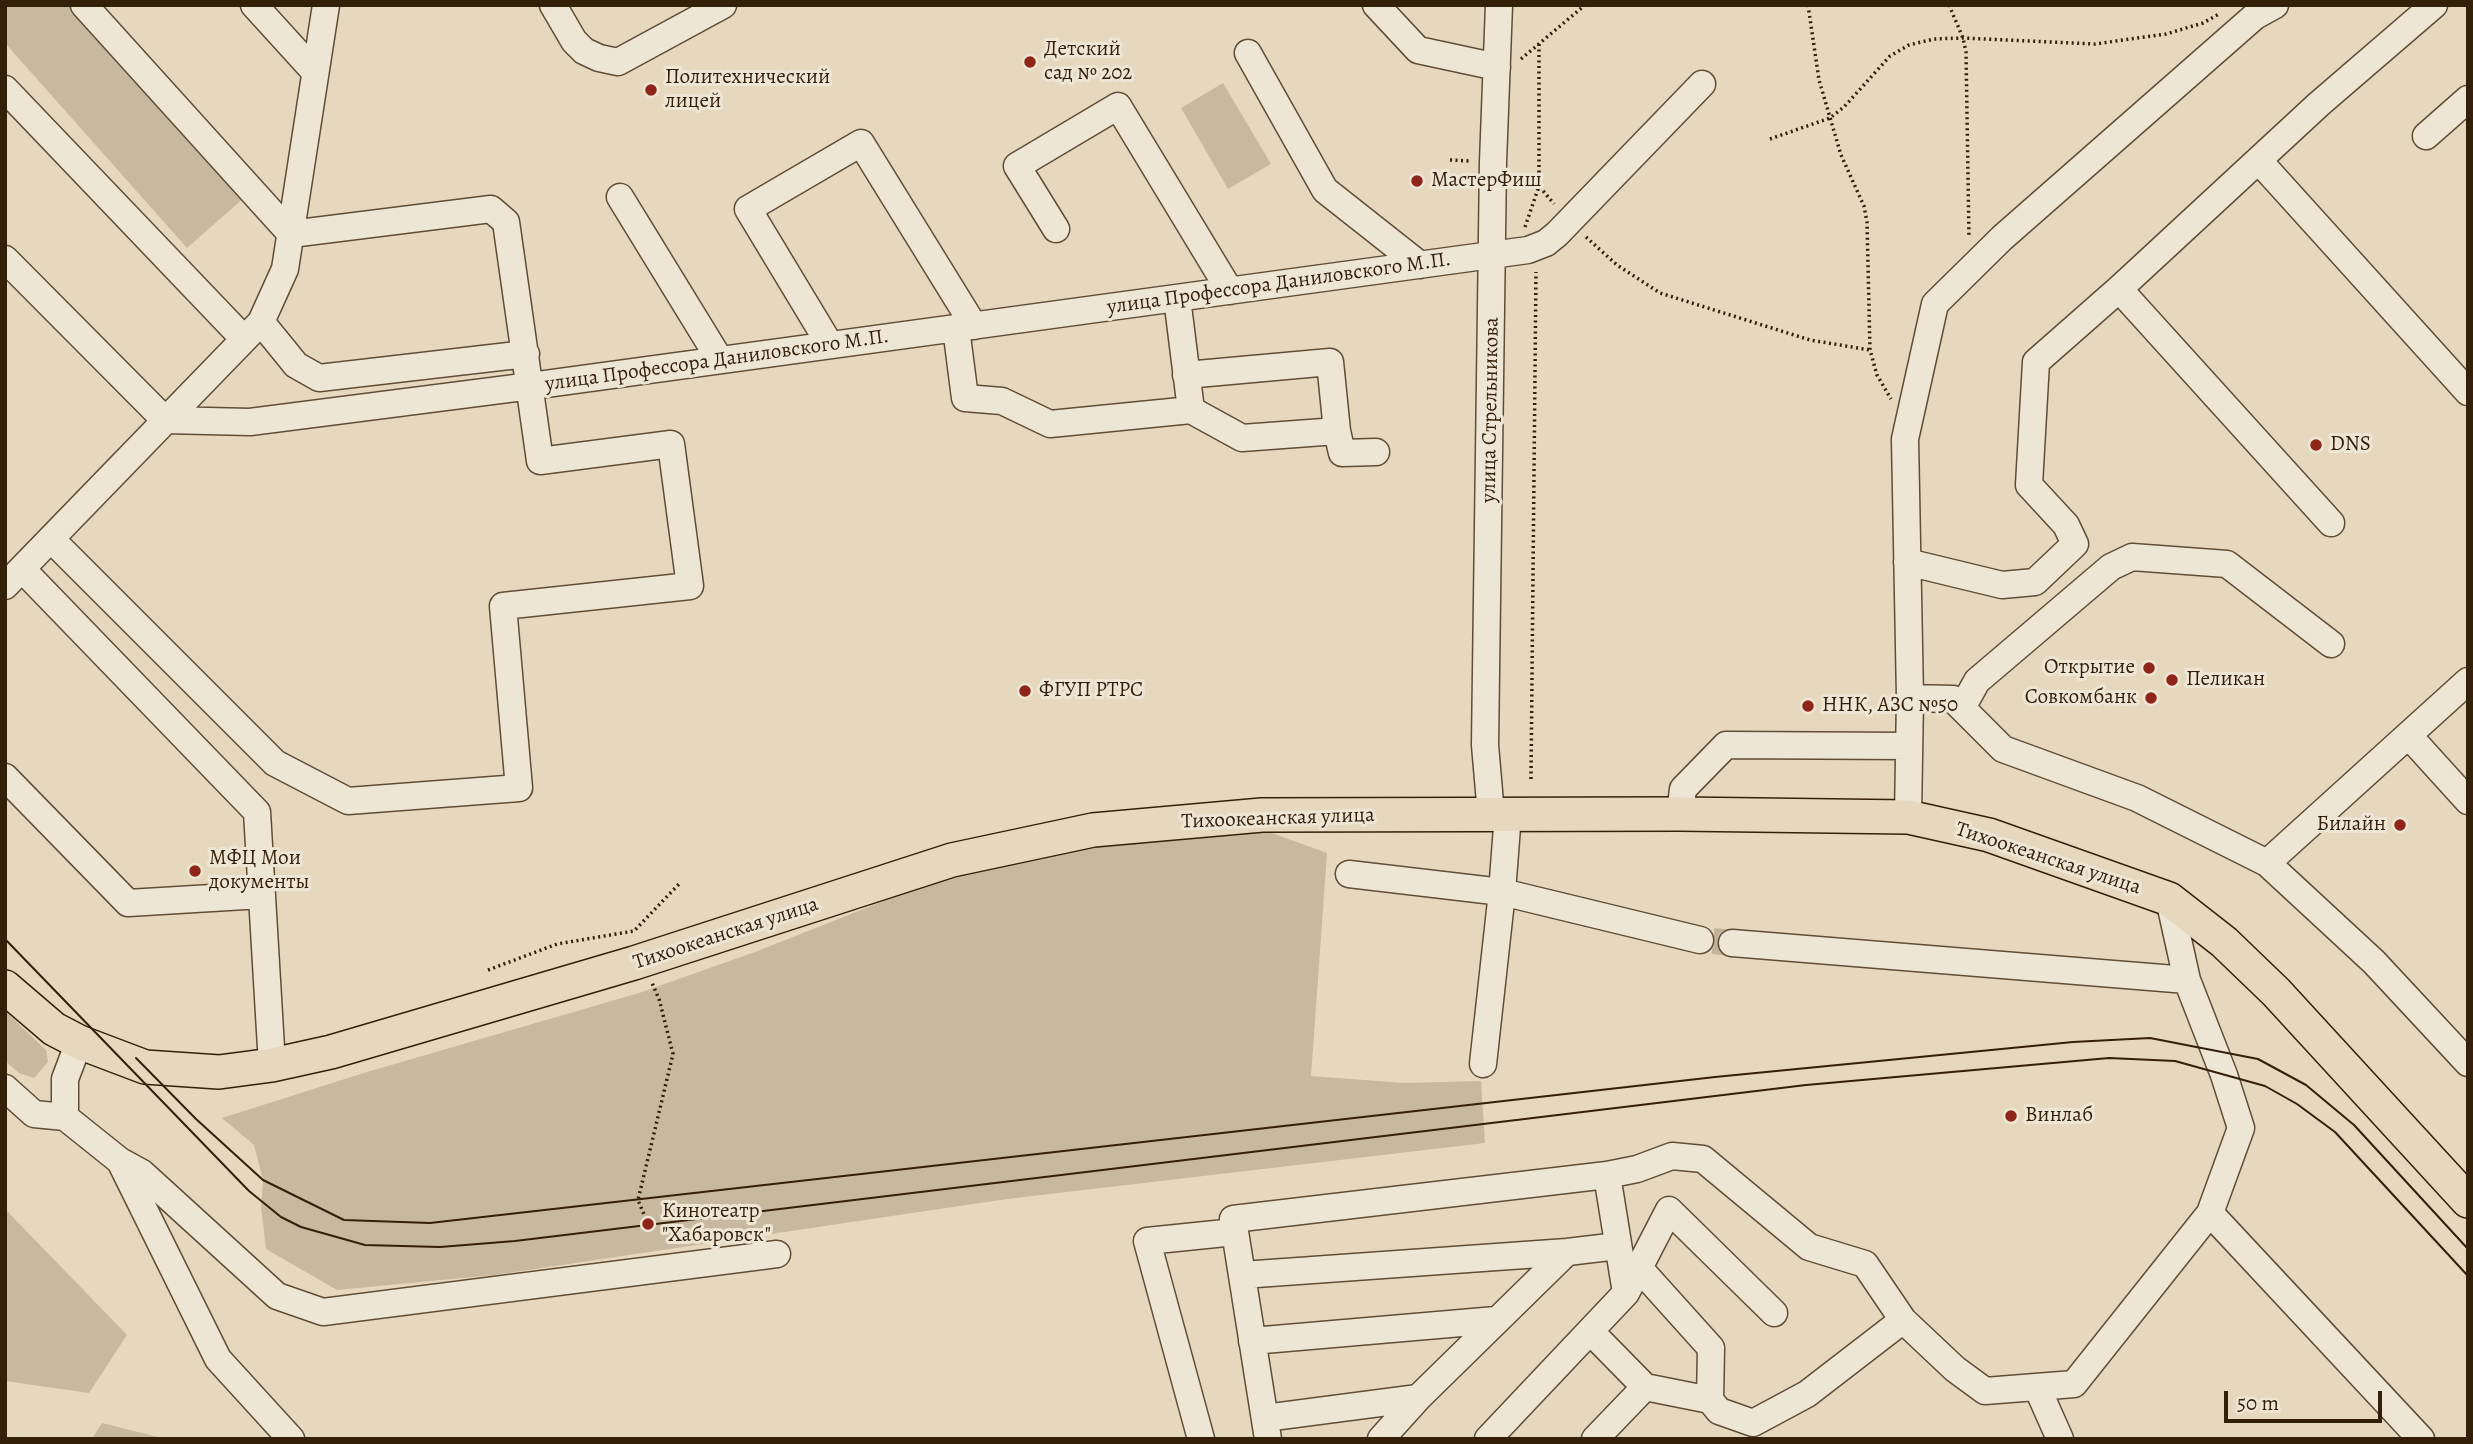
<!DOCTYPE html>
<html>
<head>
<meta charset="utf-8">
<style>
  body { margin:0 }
  #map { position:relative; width:2473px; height:1444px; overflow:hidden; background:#e5d8be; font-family:Alegreya,serif }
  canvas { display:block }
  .frame { position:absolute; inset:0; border:7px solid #341f09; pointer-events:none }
  .scale { position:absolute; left:2224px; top:1391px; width:158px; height:32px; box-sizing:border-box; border:4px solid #341f09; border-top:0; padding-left:9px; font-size:21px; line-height:24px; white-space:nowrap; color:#341f09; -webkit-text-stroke:5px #eee6d5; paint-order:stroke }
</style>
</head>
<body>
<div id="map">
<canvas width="2473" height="1444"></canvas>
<div class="frame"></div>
<div class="scale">50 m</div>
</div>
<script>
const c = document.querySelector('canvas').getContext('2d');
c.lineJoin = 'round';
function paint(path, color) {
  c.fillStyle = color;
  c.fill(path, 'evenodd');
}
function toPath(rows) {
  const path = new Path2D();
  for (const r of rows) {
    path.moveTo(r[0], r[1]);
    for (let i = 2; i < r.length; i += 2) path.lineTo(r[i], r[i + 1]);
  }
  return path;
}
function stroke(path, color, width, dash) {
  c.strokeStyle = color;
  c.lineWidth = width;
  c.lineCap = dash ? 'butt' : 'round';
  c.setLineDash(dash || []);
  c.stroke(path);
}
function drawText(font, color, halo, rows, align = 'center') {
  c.font = font + ' Alegreya,serif';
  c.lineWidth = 6;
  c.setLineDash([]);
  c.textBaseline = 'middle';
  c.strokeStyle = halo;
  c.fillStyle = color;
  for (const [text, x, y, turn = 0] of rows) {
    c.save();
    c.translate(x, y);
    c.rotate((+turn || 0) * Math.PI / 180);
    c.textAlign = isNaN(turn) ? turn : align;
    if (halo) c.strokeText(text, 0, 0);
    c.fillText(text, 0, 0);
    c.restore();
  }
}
paint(toPath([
  [5,5,77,5,246,196,187,248,5,43],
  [1223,83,1271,164,1228,189,1181,108],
  [1258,828,1327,853,1311,1076,1404,1083,1481,1081,1485,1143,1007,1199,494,1275,337,1290,266,1249,261,1207,263,1180,254,1145,222,1118,367,1072,639,993,755,952,924,885,1051,851],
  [5,1011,46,1050,48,1062,34,1078,19,1073,5,1061],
  [5,1209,127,1335,89,1393,5,1381],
  [102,1423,166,1439,92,1439]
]), '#c7b99f');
stroke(toPath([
  [1713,941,1732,943]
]), '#c2b39a', 26, [26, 13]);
const minor = toPath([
  [254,5,315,72],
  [553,5,574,41,584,51,599,58,618,62,723,5],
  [1376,5,1418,50,1497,67],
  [1248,53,1325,190,1420,265],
  [5,89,244,339],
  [2426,136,2468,99],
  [2259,161,2468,392],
  [620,197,720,360],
  [1056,229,1017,166,1118,106,1230,291],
  [5,259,165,420,250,422,531,386,1528,250,1546,243,1557,234,1702,84],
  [1177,298,1191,410,1242,438,1337,431,1342,453,1376,452],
  [261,322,296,365,319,378,526,354],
  [956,328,965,398,1002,401,1050,424,1191,410],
  [830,345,748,209,861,143,974,326],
  [1186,375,1330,362,1337,431],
  [2331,523,2119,289,2319,104,2434,5],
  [51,539,275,763,348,801,519,788,503,606,690,586,671,444,540,461,506,222,491,209,291,234,84,5],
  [1907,562,2002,585,2035,582,2075,544,2066,525,2029,485,2036,362,2119,289],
  [22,569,257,812,272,1065],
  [5,586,261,322,285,269,326,5],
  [1910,698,1953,699,2003,749,2137,798,2267,863,2374,962,2468,1063],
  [1962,708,1977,681,2111,567,2132,557,2227,564,2331,644],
  [2409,736,2468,801],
  [5,777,128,903,262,895],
  [1491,814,1485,745,1493,162,1499,5],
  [1508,814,1502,892,1700,940],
  [1680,814,1683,789,1726,745,1909,746],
  [1908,817,1910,698,1905,439,1935,304,2002,238,2255,16,2275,5],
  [2267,863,2468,681],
  [1349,874,1502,892,1483,1064],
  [1732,943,2187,980],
  [79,1042,65,1079,65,1117,120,1161,218,1359,291,1439],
  [5,1088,34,1114,65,1117],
  [120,1161,142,1173,277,1296,323,1312,777,1254],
  [1607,1175,1637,1169,1672,1156,1703,1159,1809,1247,1865,1264,1903,1320,1807,1394,1753,1423,1719,1411,1710,1400],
  [2210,1213,2421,1439],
  [1639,1268,1711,1348,1710,1400,1645,1387],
  [1242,1275,1567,1252,1618,1246],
  [1626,1293,1669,1210,1774,1313],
  [1903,1320,1955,1369,1985,1391,2074,1384,2210,1213,2241,1128,2224,1075,2187,980,2169,899],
  [1590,1331,1645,1387,1595,1439],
  [1252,1341,1496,1320],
  [2037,1387,2060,1439],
  [1265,1418,1418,1398],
  [1201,1439,1147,1241,1235,1232],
  [1268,1439,1233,1219,1607,1175,1626,1293,1488,1439],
  [1381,1439,1418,1398,1567,1252]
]);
const major = toPath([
  [5,987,54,1029,79,1042,145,1067,219,1072,272,1065,331,1052,634,963,952,860,1093,830,1262,815,1680,814,1908,817,1989,835,2169,899,2224,942,2276,992,2468,1201]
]);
stroke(minor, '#604d36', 29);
stroke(major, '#341f09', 36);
stroke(toPath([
  [1808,5,1819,80,1841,155,1864,206,1867,222,1870,350,1877,375,1891,399],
  [1949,5,1963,38,1966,52,1969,238],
  [1539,44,1539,186,1554,204],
  [1521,59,1585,5],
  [1770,139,1830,118,1844,107,1890,56,1909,45,1934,39,1963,38,2095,44,2166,34,2203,23,2219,14],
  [1450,160,1470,161],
  [1525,227,1539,186],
  [1586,237,1617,265,1660,293,1810,340,1870,350],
  [1531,779,1536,272],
  [488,970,557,944,634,931,680,883],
  [648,1224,638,1200,673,1054,659,999,652,983]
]), '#341f09', 3.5, [2, 3.5]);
stroke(minor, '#eee6d5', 26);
stroke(major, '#e5d8be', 33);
stroke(toPath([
  [5,939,249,1191,281,1217,301,1227,365,1245,440,1247,515,1241,1806,1085,2109,1058,2175,1061,2265,1086,2297,1104,2335,1132,2468,1276],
  [136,1058,196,1119,263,1180,344,1220,430,1223,1715,1077,2073,1042,2150,1038,2258,1059,2306,1085,2354,1125,2468,1249]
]), '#341f09', 2);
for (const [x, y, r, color] of [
  [1030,62,7,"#8f2418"],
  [651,90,7,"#8f2418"],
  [1417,181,7,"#8f2418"],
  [2316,445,7,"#8f2418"],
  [2149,668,7,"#8f2418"],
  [2172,680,7,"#8f2418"],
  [1025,691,7,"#8f2418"],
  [2151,698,7,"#8f2418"],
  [1808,706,7,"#8f2418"],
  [2400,825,7,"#8f2418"],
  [195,871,7,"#8f2418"],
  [2011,1116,7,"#8f2418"],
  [648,1224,7,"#8f2418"]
]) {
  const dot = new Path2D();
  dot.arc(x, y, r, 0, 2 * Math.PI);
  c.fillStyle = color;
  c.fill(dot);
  stroke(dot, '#eee6d5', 2.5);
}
drawText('21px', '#341f09', '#eee6d5', [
  ["Детский",1044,50],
  ["сад № 202",1044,74],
  ["Политехнический",665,78],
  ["лицей",665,102],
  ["МастерФиш",1431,181],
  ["DNS",2330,445],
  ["Открытие",2135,668,"right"],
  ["Пеликан",2186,680],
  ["ФГУП РТРС",1039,691],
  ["Совкомбанк",2137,698,"right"],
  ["ННК, АЗС №50",1822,706],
  ["Билайн",2386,825,"right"],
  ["МФЦ Мои",209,859],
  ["документы",209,883],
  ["Винлаб",2025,1116],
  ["Кинотеатр",662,1212],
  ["\"Хабаровск\"",662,1236]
], 'left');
drawText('21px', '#341f09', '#eee6d5', [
  ["улица Профессора Даниловского М.П.",1279,284,-8],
  ["улица Профессора Даниловского М.П.",717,361,-8],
  ["улица Стрельникова",1491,410,-89],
  ["Тихоокеанская улица",1278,819,-2],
  ["Тихоокеанская улица",2048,859,18],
  ["Тихоокеанская улица",726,934,-18]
]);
</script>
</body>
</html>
